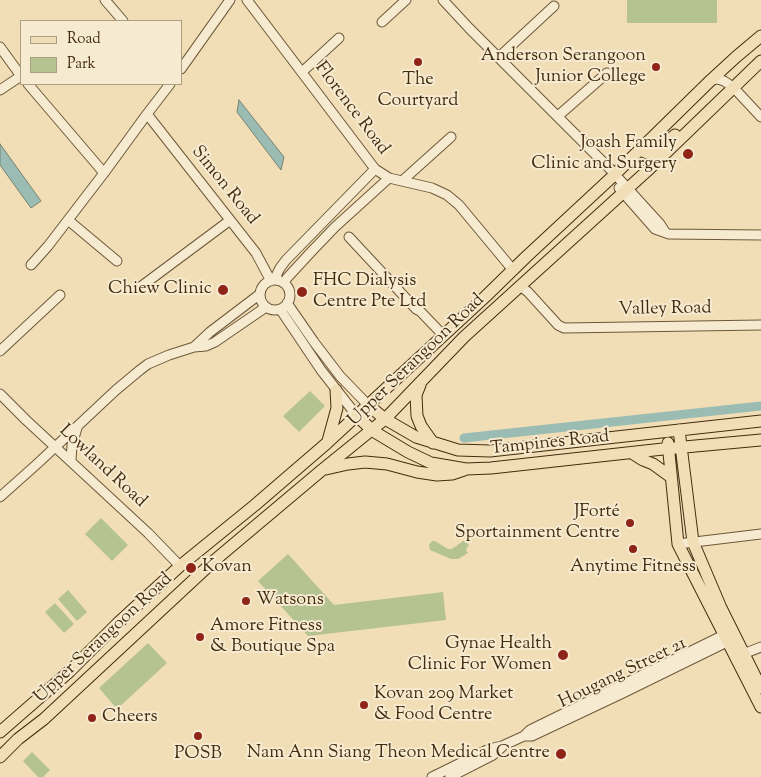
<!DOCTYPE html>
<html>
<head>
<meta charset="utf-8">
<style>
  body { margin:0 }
  #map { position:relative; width:761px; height:777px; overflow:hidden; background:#f1deb7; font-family:"Sorts Mill Goudy",serif }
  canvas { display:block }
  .legend { position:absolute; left:20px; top:20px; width:162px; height:65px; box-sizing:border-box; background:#f6ead0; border:1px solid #ae9e82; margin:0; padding:6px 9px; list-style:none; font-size:15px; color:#432c0e }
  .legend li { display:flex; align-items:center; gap:10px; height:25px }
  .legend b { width:25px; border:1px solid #ae9e82 }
</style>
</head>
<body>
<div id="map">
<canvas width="761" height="777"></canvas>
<ul class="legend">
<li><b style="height:6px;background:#f1deb7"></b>Road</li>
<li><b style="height:14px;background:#b5c292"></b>Park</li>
</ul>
</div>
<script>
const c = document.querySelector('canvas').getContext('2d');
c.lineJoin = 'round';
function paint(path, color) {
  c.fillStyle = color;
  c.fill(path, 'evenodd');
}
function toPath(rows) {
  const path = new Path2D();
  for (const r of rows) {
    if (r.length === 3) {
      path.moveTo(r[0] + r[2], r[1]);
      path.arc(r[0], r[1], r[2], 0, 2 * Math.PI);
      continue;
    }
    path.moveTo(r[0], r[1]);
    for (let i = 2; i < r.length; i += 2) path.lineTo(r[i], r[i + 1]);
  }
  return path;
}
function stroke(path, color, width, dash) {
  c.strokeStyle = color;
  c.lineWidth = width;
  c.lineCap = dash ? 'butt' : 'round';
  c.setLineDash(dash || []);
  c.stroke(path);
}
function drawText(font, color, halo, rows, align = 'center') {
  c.font = font + ' "Sorts Mill Goudy",serif';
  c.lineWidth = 4;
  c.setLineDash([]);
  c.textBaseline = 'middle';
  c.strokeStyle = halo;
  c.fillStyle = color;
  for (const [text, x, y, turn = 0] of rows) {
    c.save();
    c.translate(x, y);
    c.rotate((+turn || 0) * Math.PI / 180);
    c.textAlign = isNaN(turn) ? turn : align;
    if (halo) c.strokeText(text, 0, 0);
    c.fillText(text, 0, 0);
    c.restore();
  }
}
paint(toPath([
  [627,0,717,0,717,23,627,23],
  [310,391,325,406,299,432,283,416],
  [101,518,128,545,112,561,85,534],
  [432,541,435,541,448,549,452,549,463,541,465,541,468,544,469,546,467,547,466,550,468,553,458,559,451,559,430,550,429,545],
  [288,554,334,605,443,592,446,620,308,636,258,581],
  [68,590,87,612,77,621,58,599],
  [55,603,74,624,64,633,45,612],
  [148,643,167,663,117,709,99,688],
  [32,752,50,770,43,777,38,777,23,761]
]), '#b5c292');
const water = toPath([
  [239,100,284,157,281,170,237,112,239,100],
  [0,144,41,201,31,208,0,165,0,144]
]);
paint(water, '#9bbcb2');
stroke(water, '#788270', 1);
stroke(toPath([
  [464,438,761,406]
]), '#9bbcb2', 9);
const minor = toPath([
  [105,0,123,21],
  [247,0,375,169,389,178,432,188,447,195,459,205,513,270],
  [443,0,469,28,610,169,660,224,665,232],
  [382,22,406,0],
  [0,47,21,76],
  [499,57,554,6],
  [181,69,230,0],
  [302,72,339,38],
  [711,80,718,79,724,81,733,87,761,117],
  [28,84,104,173],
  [0,90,21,76],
  [147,114,256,253,271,281],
  [558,116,607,73],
  [402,181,451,137],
  [619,188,655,229,669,234,761,235],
  [68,220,117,261],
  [349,237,416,309,420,311,443,335],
  [31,265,48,246,104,173,147,114,170,84],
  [274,280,280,268,286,260,375,169],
  [275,295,15],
  [284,283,287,278,311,252,335,227,389,178],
  [520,286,528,292,558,325,564,328,761,325],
  [139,288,229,221],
  [287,303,314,342,340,376,368,405],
  [280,309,321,370,357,416],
  [194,347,210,332,260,294],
  [0,351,60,295],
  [0,394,26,420,148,533,180,566],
  [71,460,72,445,77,428],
  [0,497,37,464,116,390,140,370,148,364,169,355,194,347,206,346,215,342,266,307],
  [678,544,761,534],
  [738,656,761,647],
  [524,736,532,736,623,693,733,639],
  [432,777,489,749,502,746,524,736,530,730,730,632],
  [450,777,493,755,502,747]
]);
const major = toPath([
  [641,150,647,153,651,153,659,148,675,135],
  [420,385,416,395,417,416,421,426,433,443],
  [368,405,385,419,416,437,458,450,490,451,761,421],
  [357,416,373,431,408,452,431,463,466,469,491,468,663,449,761,440],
  [679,430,693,542,721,608,761,688],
  [328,441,337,408,336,390],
  [668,443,678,544,761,707],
  [632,453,643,460,653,464,671,477],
  [326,469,348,464,365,462,387,464,417,472,437,475,452,474,464,470],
  [0,732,70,671,119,622,180,566,255,505,327,443,485,297,526,257,611,178,711,80,736,57,761,36],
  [0,757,18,739,44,719,215,560,322,470,385,419,464,337,647,171,761,61]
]);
stroke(minor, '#6e5838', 11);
stroke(major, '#432c0e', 13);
stroke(minor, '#f6ead0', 9);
stroke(major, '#f1deb7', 11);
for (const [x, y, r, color] of [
  [418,62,5,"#8f2418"],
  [656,67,5,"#8f2418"],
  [688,154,6,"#8f2418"],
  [223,290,6,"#8f2418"],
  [302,292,6,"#8f2418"],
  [630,523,5,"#8f2418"],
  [633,549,5,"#8f2418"],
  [191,568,6,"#8f2418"],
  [246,601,5,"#8f2418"],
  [200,637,5,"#8f2418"],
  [563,655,6,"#8f2418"],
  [364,705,5,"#8f2418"],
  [92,718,5,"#8f2418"],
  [198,736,5,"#8f2418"],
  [561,754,6,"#8f2418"]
]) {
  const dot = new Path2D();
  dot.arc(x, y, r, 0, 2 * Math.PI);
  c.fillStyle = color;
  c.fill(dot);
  stroke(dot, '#f6ead0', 2);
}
drawText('18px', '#432c0e', '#f6ead0', [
  ["Anderson Serangoon",646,57],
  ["Junior College",646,78],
  ["The",418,81,"center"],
  ["Courtyard",418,102,"center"],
  ["Joash Family",677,144],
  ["Clinic and Surgery",677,165],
  ["FHC Dialysis",313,282,"left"],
  ["Centre Pte Ltd",313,303,"left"],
  ["Chiew Clinic",212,290],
  ["JForté",620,513],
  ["Sportainment Centre",620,534],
  ["Kovan",202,568,"left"],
  ["Anytime Fitness",633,568,"center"],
  ["Watsons",256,601,"left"],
  ["Amore Fitness",210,627,"left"],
  ["& Boutique Spa",210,648,"left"],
  ["Gynae Health",552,645],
  ["Clinic For Women",552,666],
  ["Kovan 209 Market",374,695,"left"],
  ["& Food Centre",374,716,"left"],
  ["Cheers",102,718,"left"],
  ["Nam Ann Siang Theon Medical Centre",550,754],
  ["POSB",198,755,"center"]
], 'right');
drawText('18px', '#432c0e', '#f6ead0', [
  ["Florence Road",351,109,53],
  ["Simon Road",224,186,51],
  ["Valley Road",665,310,-1],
  ["Upper Serangoon Road",417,361,-44],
  ["Tampines Road",550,444,-6],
  ["Lowland Road",102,467,43],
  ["Upper Serangoon Road",104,639,-43],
  ["Hougang Street 21",623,674,-26]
]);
</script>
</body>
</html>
